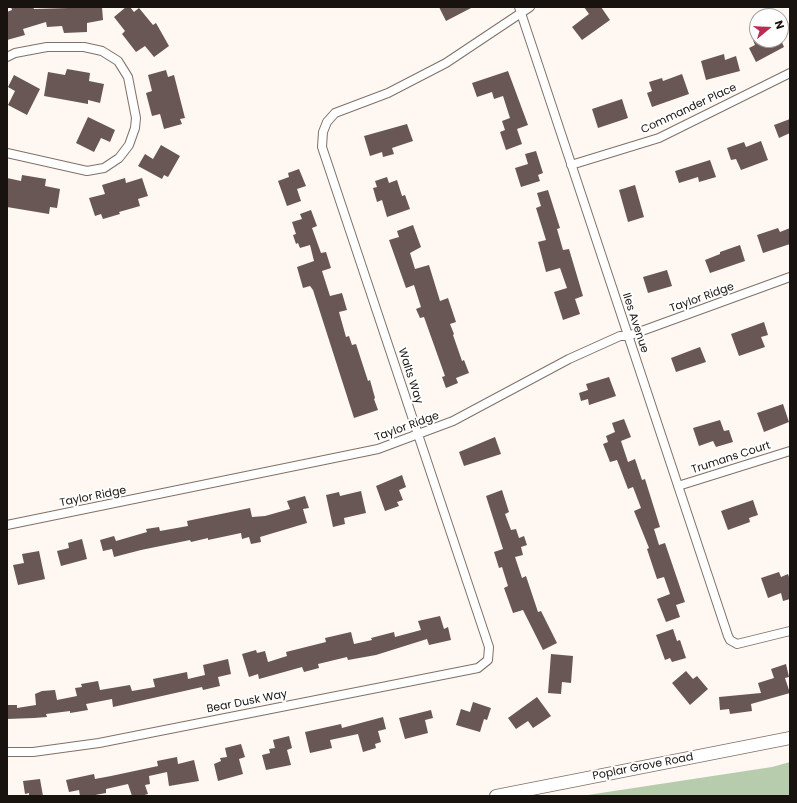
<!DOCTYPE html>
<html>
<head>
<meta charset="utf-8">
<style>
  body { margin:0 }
  #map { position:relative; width:797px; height:803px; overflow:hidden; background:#fef7f2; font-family:Poppins,sans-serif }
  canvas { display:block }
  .frame { position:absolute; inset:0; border:8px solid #19130f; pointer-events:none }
  .north { position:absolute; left:749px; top:8px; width:40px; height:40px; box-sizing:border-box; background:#fff; border:1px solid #a3a19f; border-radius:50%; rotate:72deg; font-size:11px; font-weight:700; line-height:16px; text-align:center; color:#19130f }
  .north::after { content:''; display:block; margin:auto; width:14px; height:18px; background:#bb2b53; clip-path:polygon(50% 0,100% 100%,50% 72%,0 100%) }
</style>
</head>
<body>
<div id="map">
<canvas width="797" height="803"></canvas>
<div class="frame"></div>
<div class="north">N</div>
</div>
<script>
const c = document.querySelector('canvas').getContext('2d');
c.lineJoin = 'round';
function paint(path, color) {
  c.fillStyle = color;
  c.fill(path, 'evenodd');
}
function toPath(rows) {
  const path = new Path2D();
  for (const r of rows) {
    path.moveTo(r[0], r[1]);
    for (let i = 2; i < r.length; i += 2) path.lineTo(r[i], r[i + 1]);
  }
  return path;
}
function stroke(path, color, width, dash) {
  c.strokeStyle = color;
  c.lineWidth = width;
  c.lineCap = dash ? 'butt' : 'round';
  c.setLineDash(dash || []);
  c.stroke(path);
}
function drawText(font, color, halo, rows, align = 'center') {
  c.font = font + ' Poppins,sans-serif';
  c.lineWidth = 4;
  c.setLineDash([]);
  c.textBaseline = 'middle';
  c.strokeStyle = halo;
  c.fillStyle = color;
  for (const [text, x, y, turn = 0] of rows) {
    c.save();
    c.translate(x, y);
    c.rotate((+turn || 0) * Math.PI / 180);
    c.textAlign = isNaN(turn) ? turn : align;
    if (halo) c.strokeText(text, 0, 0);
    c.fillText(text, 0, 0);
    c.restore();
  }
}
paint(toPath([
  [790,762,790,796,581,796,772,767]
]), '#b6ccac');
paint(toPath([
  [11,7,33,7,34,9,102,7,103,20,87,23,87,32,64,33,62,26,47,27,46,22,23,29,25,35,7,40,7,12,12,10],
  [126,7,130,7,134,12,139,8,153,25,156,23,169,46,154,57,145,46,136,52,122,34,125,31,114,17],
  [439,7,473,7,446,21],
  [584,7,601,7,610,20,582,40,572,27,589,14],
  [753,40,781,40,784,47,756,62,749,48,755,45],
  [724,54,725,60,736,56,740,71,706,80,701,61],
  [67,69,90,73,89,81,104,84,100,103,88,100,88,104,44,96,48,72,65,75],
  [166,70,168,77,174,75,185,118,180,119,182,124,164,129,160,114,152,116,146,93,152,91,148,75],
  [508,71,528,125,517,129,522,144,506,150,500,132,505,130,502,121,510,118,503,96,494,99,492,92,477,97,472,83],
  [682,74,689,94,652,107,647,93,652,91,649,82,662,78,663,81],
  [14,75,40,89,27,115,8,105,15,91,8,87],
  [622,99,628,118,598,128,592,109],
  [88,117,115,130,110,142,101,138,94,152,76,143],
  [790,119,790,133,779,138,774,125],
  [407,124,413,141,392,148,394,154,383,157,382,152,370,156,364,136],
  [761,141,768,160,741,170,736,159,731,160,727,148,744,142,746,147],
  [161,145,180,156,168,177,164,175,162,179,138,166,145,154,153,159],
  [536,151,543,173,538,175,540,181,521,187,515,168,528,164,525,154],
  [710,160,716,177,699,182,698,177,679,183,675,171],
  [299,169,306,186,297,189,301,201,287,206,278,181,289,177,288,173],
  [22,175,46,179,45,186,60,189,57,208,50,207,49,214,7,207,7,178,21,181],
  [387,177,389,183,397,180,402,196,405,195,410,209,387,217,382,200,377,202,373,188,377,187,375,181],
  [125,178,126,183,142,178,148,196,138,199,140,206,119,212,120,214,103,219,101,214,95,216,89,198,105,194,102,185],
  [635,185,644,217,628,222,619,190],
  [548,190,560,228,557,229,563,250,569,249,583,296,575,299,580,314,563,320,554,292,567,288,560,268,546,272,538,242,546,240,536,208,541,206,537,193],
  [311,210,317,226,312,228,321,253,326,252,331,268,322,271,330,296,342,293,347,310,339,312,346,337,349,336,352,345,356,344,368,381,370,380,375,398,374,399,378,410,354,418,313,290,310,286,303,288,297,267,314,261,310,245,300,248,298,243,296,244,293,235,296,234,292,222,302,219,300,214],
  [413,225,421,247,410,253,415,269,429,265,440,301,448,298,456,322,450,324,454,334,453,335,462,361,464,360,469,373,456,378,458,383,446,388,442,377,445,376,424,317,420,318,416,309,421,307,414,285,406,288,389,240,399,237,397,231],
  [778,228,780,232,790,228,790,244,763,253,757,235],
  [740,245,745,261,710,273,705,260,720,254,720,252],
  [667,270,672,286,648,293,643,277],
  [764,322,768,335,761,337,765,347,739,356,731,334],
  [700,347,706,362,676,372,671,358],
  [609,377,616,396,589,405,588,399,581,401,579,393,588,390,586,384],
  [783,404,789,422,764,432,757,413],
  [624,419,631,437,621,441,628,462,635,459,642,480,645,479,660,527,654,529,659,545,665,543,685,602,676,605,680,617,666,622,657,599,670,594,664,577,657,579,647,549,649,548,634,511,641,508,633,487,628,489,617,460,610,462,603,444,608,442,606,436,615,432,612,423],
  [720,420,724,431,729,430,733,442,716,447,713,441,699,446,693,428],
  [495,437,501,454,464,466,459,452],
  [402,475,406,487,399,490,403,500,397,502,399,506,385,511,376,486],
  [502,490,509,512,505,514,511,530,516,529,519,538,524,536,527,545,521,547,523,555,515,557,522,578,526,576,538,612,541,611,557,643,543,650,523,610,513,613,504,588,508,586,502,567,499,568,494,552,503,549,486,496],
  [361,491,366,513,344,518,345,524,333,527,326,495,339,492,340,496],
  [305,496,309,508,303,509,307,523,260,537,261,542,251,544,249,537,242,539,241,533,208,540,208,538,191,542,190,540,141,550,114,557,112,549,103,551,100,540,114,536,116,541,147,532,146,529,159,527,160,531,188,526,187,521,250,508,252,517,265,516,290,509,287,501],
  [753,500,758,515,749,518,750,522,728,530,721,511],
  [82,539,87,559,61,566,57,551,69,548,68,543],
  [39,551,45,579,18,585,13,565,24,563,22,554],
  [779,572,781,577,788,574,790,580,790,599,783,601,781,593,768,598,761,578],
  [440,616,444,629,448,627,451,640,429,645,427,639,376,655,348,660,347,657,318,664,319,668,304,672,302,667,259,679,258,674,249,677,242,654,256,650,257,653,265,651,268,662,287,656,286,652,326,642,325,638,351,632,354,644,372,640,371,638,394,632,395,637,421,630,418,621],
  [673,629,677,641,680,640,686,658,672,662,670,658,665,660,656,635],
  [551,654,573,656,571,683,562,682,561,694,548,693],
  [228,659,231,674,218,677,220,686,203,690,202,687,113,707,112,699,86,704,88,710,70,713,70,711,46,714,47,717,34,718,7,719,7,705,17,705,17,708,36,705,35,694,42,691,55,690,57,700,77,696,75,688,82,687,81,684,98,681,100,690,130,685,132,691,155,687,153,679,187,672,188,679,205,675,203,665],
  [786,664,789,677,785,678,790,693,751,704,752,711,730,714,729,709,720,710,719,697,761,693,758,683,774,678,771,669],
  [686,671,693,679,697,676,708,689,690,705,672,683],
  [537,697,551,716,533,728,528,721,516,729,508,718],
  [473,702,491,708,487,720,484,719,480,732,456,725,461,709,470,712],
  [431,710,433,718,425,720,428,733,405,739,399,718],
  [383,717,386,729,378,731,381,742,375,744,376,748,363,752,358,734,330,740,332,748,310,753,305,732,341,724,342,728],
  [289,736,292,748,287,750,291,765,266,770,262,755,270,753,269,749,275,748,273,740],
  [241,744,245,757,239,759,243,774,218,781,214,764,221,761,220,758,227,757,225,748],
  [177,757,178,764,194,760,199,781,169,786,167,772,149,776,150,784,145,785,148,794,141,796,132,796,128,784,106,789,106,793,90,796,80,796,79,790,69,792,66,780,94,774,95,779,111,776,158,766,157,761],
  [40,779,43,796,29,796,29,793,25,794,23,781]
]), '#695756');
const minor = toPath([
  [519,7,728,636,730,640,737,644,790,631],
  [7,57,15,53,47,47,84,47,102,51,118,61,128,77,136,118,135,128,129,145,119,158,104,168,87,171,7,153],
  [571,165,659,138,790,73],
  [678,486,790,451],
  [7,525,378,449,453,421,569,359,620,336,628,336,790,277],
  [7,752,33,752,99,743,478,668,488,660,489,647,322,147,323,132,327,122,335,113,388,93,446,63,530,7]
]);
const secondary = toPath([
  [496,796,790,738]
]);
stroke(minor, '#817167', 10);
stroke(secondary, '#817167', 14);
stroke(minor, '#fff', 8);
stroke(secondary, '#fff', 12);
drawText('11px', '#19130f', '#fff', [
  ["Commander Place",689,109,-25],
  ["Taylor Ridge",702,298,-20],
  ["Iles Avenue",635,323,72],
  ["Walts Way",410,376,72],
  ["Taylor Ridge",407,427,-20],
  ["Trumans Court",731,458,-18],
  ["Taylor Ridge",93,497,-11],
  ["Bear Dusk Way",247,702,-11],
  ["Poplar Grove Road",643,767,-11]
]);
</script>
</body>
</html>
